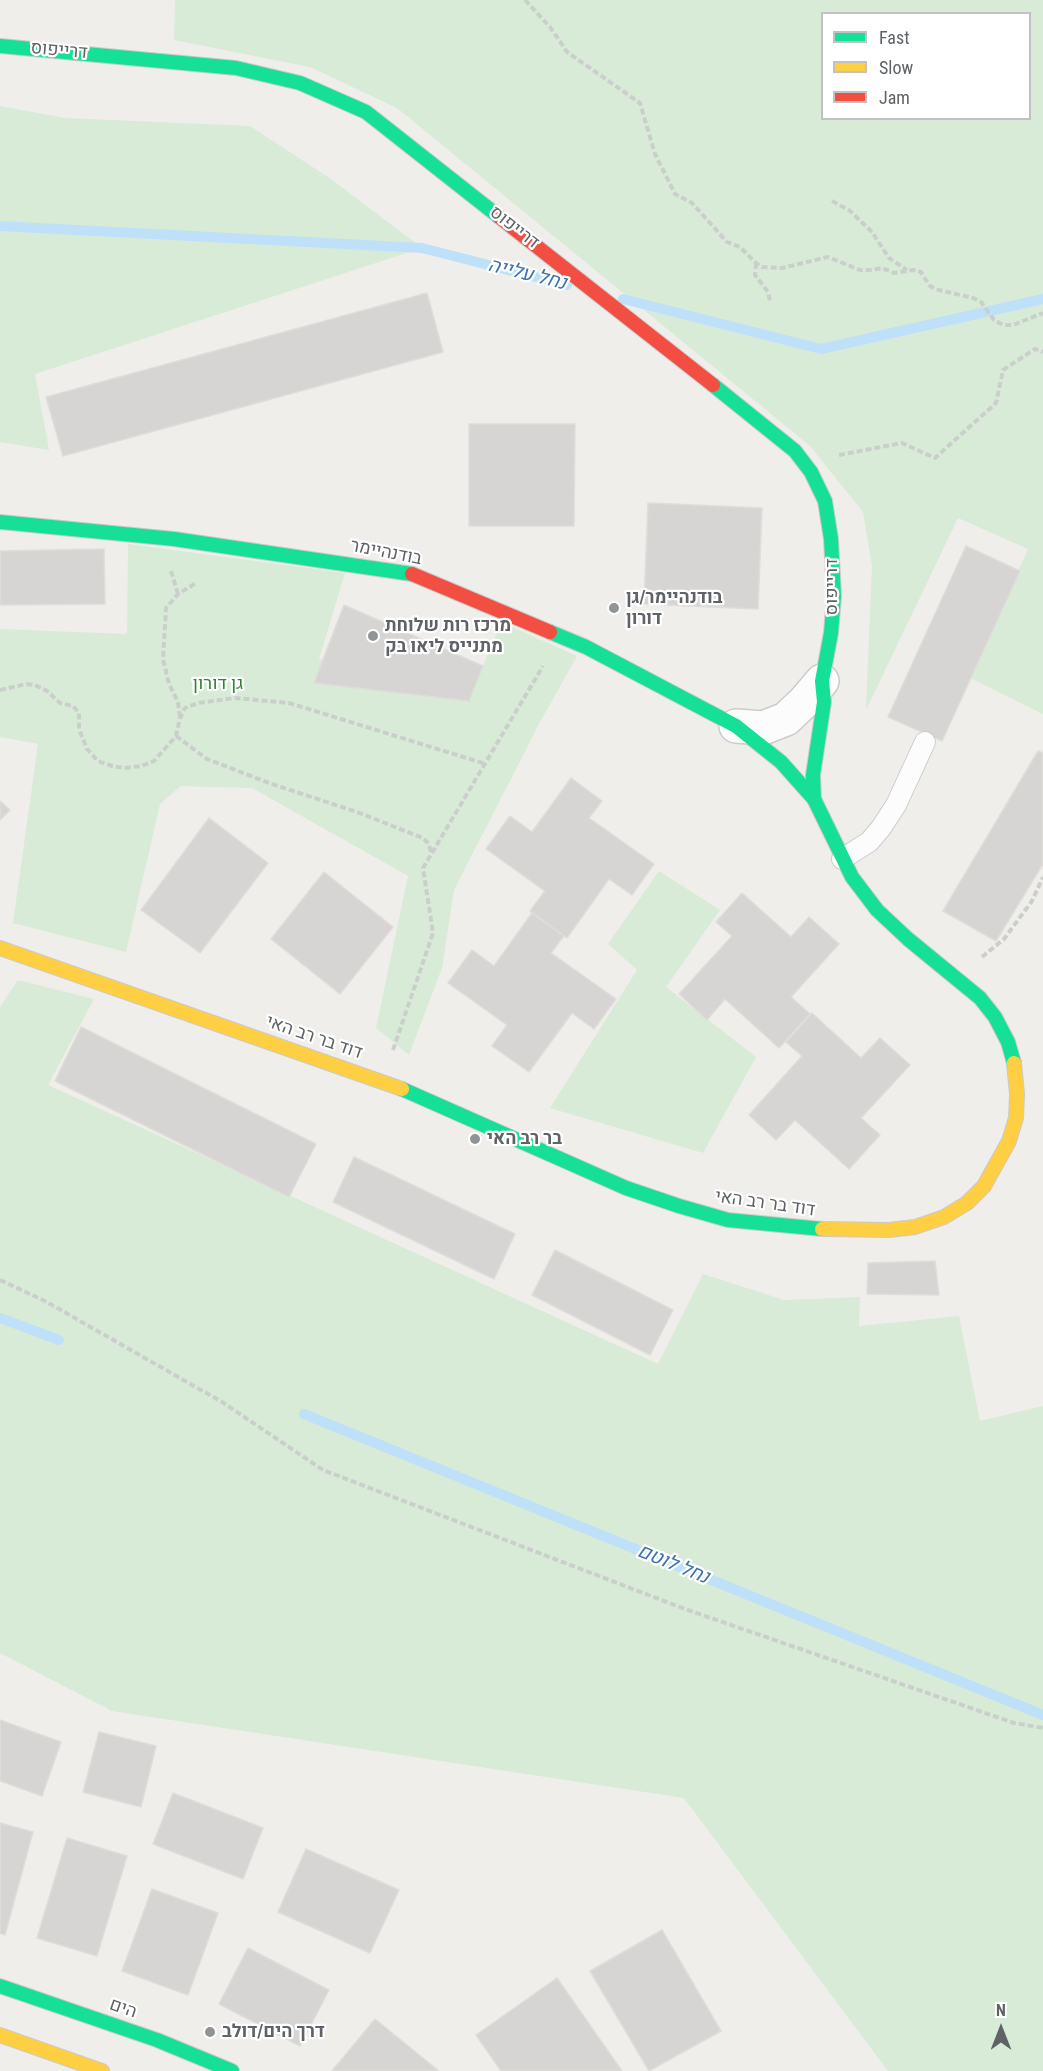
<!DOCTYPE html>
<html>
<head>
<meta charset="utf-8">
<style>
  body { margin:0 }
  #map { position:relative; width:1043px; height:2071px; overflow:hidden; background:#efeeea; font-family:"Roboto Condensed",sans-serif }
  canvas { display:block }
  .legend { position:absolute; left:821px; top:12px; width:210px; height:108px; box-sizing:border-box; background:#fff; border:2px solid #bfc1c3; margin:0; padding:8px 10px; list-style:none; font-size:18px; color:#5f6368 }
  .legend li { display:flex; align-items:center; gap:12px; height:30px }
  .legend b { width:30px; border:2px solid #bfc1c3 }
  .north { position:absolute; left:971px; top:1999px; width:60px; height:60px; -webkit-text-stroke:4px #fff; paint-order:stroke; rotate:0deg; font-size:16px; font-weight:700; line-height:24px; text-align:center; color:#5f6368 }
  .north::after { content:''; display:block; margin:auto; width:21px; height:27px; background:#5f6368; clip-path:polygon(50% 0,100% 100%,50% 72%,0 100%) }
</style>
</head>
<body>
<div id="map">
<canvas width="1043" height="2071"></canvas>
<ul class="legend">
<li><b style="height:8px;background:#16e098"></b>Fast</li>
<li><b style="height:8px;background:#ffcf43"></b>Slow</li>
<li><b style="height:8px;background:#f24e42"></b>Jam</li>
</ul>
<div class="north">N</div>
</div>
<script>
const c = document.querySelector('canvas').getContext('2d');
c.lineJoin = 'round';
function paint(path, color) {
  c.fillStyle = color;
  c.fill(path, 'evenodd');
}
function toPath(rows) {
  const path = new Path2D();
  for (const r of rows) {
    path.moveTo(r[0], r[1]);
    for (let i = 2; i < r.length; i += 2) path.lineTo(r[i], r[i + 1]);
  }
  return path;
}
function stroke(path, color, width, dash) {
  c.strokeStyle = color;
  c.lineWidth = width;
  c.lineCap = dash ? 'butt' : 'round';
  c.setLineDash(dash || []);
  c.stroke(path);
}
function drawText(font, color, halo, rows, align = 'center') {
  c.font = font + ' "Roboto Condensed",Heebo,sans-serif';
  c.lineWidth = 4.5;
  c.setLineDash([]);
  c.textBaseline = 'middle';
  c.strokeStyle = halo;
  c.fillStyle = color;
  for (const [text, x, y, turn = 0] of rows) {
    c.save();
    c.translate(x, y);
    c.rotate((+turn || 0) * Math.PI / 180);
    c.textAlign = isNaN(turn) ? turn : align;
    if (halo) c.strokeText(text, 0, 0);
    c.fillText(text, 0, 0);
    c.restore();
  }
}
paint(toPath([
  [175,0,1043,0,1043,714,970,678,1028,549,958,518,866,710,872,566,863,512,809,445,397,108,310,67,174,40],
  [822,14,1030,14,1030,118,822,118],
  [0,106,65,118,250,126,331,179,422,248,35,374,49,450,0,442],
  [128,544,345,573,319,659,469,701,501,622,577,656,539,724,454,890,442,968,409,1055,376,1028,408,876,252,788,181,786,160,804,126,952,13,923,38,744,0,737,0,629,127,634],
  [659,871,720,910,666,987,756,1057,703,1153,550,1108,637,970,608,944],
  [18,980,94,999,48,1085,658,1364,703,1274,784,1300,860,1297,859,1326,959,1316,980,1421,1043,1406,1043,2071,888,2071,684,1798,112,1711,0,1653,0,1007]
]), '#d8ebd6');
stroke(toPath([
  [0,226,422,248,567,285],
  [623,299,821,349,1043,299],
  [0,1318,59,1340],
  [304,1414,1043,1715]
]), '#bfe0f9', 10);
const building = toPath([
  [427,293,443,352,63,456,46,397,427,293],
  [469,424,575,424,574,526,469,526,469,424],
  [648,503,762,508,758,609,644,604,648,503],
  [966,546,1020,571,942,741,888,717,966,546],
  [104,549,105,604,0,605,0,551,104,549],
  [344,605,483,666,469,701,314,683,344,605],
  [1038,751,1043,753,1043,864,996,941,943,911,1038,751],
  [571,778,602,801,589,818,654,864,632,895,609,879,567,938,530,911,545,891,486,849,510,816,532,832,571,778],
  [0,801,10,810,0,820,0,801],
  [209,818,268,863,200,953,141,910,209,818],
  [324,872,393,927,340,994,271,939,324,872],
  [742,893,791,937,809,917,839,944,791,997,810,1014,779,1048,725,999,707,1020,679,994,732,936,716,922,742,893],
  [532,913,564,936,551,953,616,999,594,1029,572,1013,529,1072,492,1046,507,1025,448,983,472,950,494,966,532,913],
  [812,1013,861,1058,880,1038,910,1065,861,1118,880,1135,849,1169,795,1120,776,1140,749,1115,802,1056,786,1042,812,1013],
  [81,1027,316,1144,289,1197,55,1081,81,1027],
  [354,1157,515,1234,494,1279,333,1202,354,1157],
  [555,1250,673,1310,650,1355,532,1295,555,1250],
  [935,1261,939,1295,867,1294,868,1263,935,1261],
  [0,1720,61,1742,42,1796,0,1781,0,1720],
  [99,1732,156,1746,141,1807,83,1792,99,1732],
  [173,1793,263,1828,243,1879,153,1844,173,1793],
  [0,1823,33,1832,5,1935,0,1933,0,1823],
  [67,1838,127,1856,97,1956,37,1938,67,1838],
  [306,1849,399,1890,370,1953,278,1912,306,1849],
  [152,1889,218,1913,188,1995,122,1971,152,1889],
  [662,1930,721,2031,649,2071,590,1971,662,1930],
  [248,1948,329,1990,300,2046,219,2004,248,1948],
  [557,1978,622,2071,501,2071,476,2035,557,1978],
  [375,2019,439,2071,332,2071,375,2019]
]);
paint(building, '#d6d5d3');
stroke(building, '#deddd9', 1.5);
const lane = toPath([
  [842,859,869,842,881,828,896,805,925,742]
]);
const street = toPath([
  [736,726,763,728,786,719,805,701,822,681]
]);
const fast = toPath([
  [0,46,236,68,300,83,366,112,498,216],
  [713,385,795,451,811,472,825,501,831,539,834,596,831,633,822,681,824,702,813,775,814,799],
  [0,522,174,539,412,574],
  [550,632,586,647,736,726,781,762,814,799,852,877,877,910,908,939,980,998,995,1017,1008,1042,1014,1063],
  [402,1089,626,1188,679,1206,728,1220,822,1229],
  [0,1986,157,2040,232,2071]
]);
const slow = toPath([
  [0,948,402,1089],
  [822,1229,889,1230,915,1227,944,1217,967,1203,984,1186,1009,1141,1016,1118,1017,1094,1014,1063],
  [0,2035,102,2071]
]);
const jam = toPath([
  [498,216,713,385],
  [412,574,550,632]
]);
stroke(lane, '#cbcccc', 22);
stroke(street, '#cbcccc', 36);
stroke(fast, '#cacacb', 16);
stroke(slow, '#cacacb', 16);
stroke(jam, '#cacacb', 16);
stroke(toPath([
  [525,0,550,27,567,52,640,103,655,154,675,194,692,203,727,242,740,247,756,263,762,267,782,268,828,257,860,270,872,270,882,268,894,273,913,270,921,272,929,285,935,289,973,298,981,302,994,320,1003,325,1013,325,1043,313],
  [832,201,849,210,872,232,889,258,907,270],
  [756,263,755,275,768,292,770,301],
  [839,455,902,443,935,458,996,403,1003,370,1035,349,1043,352],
  [171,571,178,594],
  [0,690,26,684,35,685,47,691,60,703,73,706,79,713,79,729,87,749,98,761,112,766,124,768,141,766,154,761,176,736,180,718,185,708,198,703,235,698,289,703,486,764],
  [180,717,178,702,169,684,163,659,166,608,178,594,196,583],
  [176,736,207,759,269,783,357,812,423,838,428,843,432,854],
  [982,957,1004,939,1032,901,1043,877],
  [393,1050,433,933,423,868,543,666],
  [0,1280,45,1301,222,1402,323,1470,685,1609,1014,1723,1043,1728]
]), '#cacfcc', 4, [6, 3]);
stroke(lane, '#fdfcfc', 20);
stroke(street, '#fdfcfc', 33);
stroke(fast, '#16e098', 14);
stroke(slow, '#ffcf43', 14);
stroke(jam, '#f24e42', 14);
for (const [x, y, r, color] of [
  [614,608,6,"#919496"],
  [373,636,6,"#919496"],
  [475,1139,6,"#919496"],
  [210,2032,6,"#919496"]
]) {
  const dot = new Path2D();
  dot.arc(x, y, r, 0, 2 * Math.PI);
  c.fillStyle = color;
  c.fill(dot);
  stroke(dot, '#fff', 2);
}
drawText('18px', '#5f6368', '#fff', [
  ["דרייפוס",59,51,5],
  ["דרייפוס",514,228,38],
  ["בודנהיימר",386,553,11],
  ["דרייפוס",832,587,-90],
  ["דוד בר רב האי",314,1038,19],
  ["דוד בר רב האי",765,1204,8],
  ["הים",123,2009,19]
]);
drawText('bold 18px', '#5f6368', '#fff', [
  ["בודנהיימר/גן",626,598],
  ["דורון",626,619],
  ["מרכז רות שלוחת",385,626],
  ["מתנייס ליאו בק",385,647],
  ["בר רב האי",487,1139],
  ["דרך הים/דולב",222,2032]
], 'left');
drawText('18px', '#348238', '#fff', [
  ["גן דורון",218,684]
]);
drawText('italic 20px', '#4174aa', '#fff', [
  ["נחל עלייה",527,275,14],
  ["נחל לוטם",673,1565,22]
]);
</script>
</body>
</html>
